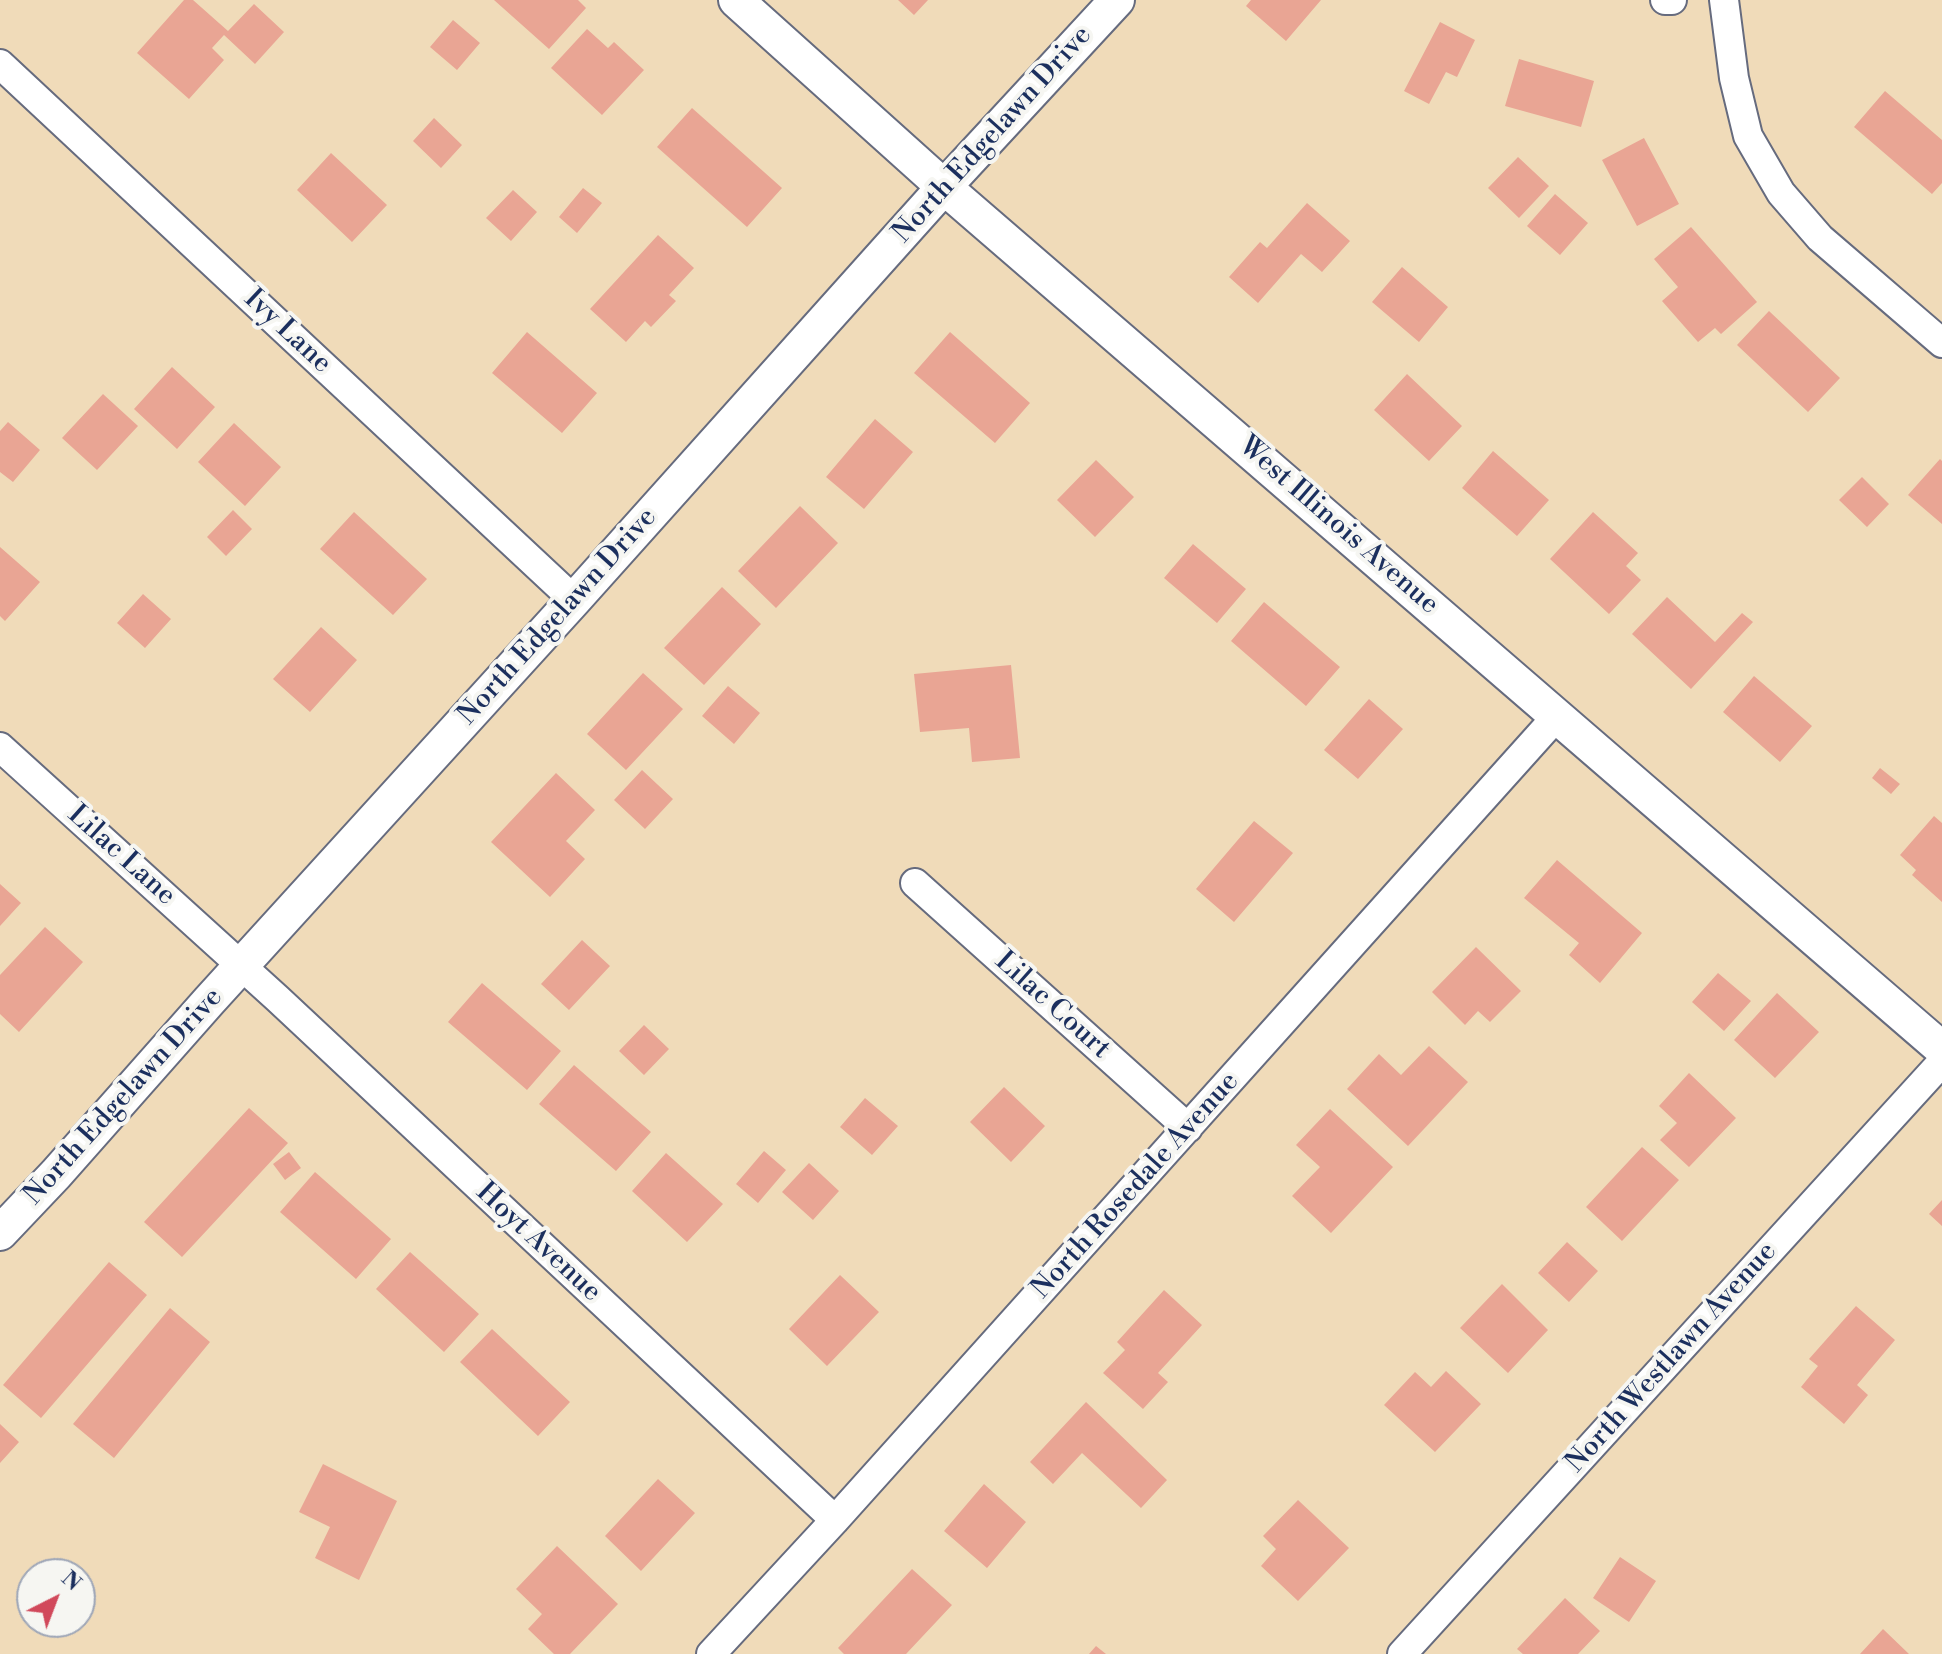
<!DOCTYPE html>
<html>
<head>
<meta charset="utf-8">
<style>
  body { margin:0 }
  #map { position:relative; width:1942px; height:1654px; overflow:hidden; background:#f0dbb9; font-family:"Libre Bodoni",serif }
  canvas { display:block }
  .north { position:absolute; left:16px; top:1558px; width:80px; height:80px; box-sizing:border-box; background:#f6f6f2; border:2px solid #9ea6b7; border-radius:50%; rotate:42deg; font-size:22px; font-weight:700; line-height:32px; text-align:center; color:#1b2f5e }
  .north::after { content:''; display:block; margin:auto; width:28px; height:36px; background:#d1495b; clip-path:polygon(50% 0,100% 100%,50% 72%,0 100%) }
</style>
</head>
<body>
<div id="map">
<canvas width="1942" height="1654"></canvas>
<div class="north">N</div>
</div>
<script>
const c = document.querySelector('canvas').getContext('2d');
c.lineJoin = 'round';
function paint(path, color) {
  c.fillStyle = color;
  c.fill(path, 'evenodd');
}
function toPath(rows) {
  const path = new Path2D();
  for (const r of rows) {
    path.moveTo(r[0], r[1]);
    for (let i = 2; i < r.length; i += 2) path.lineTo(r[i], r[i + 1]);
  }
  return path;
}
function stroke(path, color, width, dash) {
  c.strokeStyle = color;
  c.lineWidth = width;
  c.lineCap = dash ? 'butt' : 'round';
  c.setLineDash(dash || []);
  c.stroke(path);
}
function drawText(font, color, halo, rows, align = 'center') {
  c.font = font + ' "Libre Bodoni",serif';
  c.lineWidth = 8;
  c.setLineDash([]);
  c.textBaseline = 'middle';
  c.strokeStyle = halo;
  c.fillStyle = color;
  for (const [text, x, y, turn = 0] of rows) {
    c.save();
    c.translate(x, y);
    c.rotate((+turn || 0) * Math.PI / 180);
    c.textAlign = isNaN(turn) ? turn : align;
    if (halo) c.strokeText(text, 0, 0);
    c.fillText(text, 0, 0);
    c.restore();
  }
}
paint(toPath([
  [184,0,193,0,228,31,254,4,284,32,255,64,224,35,212,48,224,60,189,99,137,53],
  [494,0,578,0,586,8,549,49],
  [898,0,928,0,914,15],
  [1251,0,1321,0,1286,41,1246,6],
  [453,20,480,43,457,70,430,47],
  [1440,22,1475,40,1457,77,1446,72,1429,104,1404,91],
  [587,29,608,48,614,42,644,70,602,115,551,68],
  [1519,59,1594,81,1581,127,1505,106],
  [1885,91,1942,140,1942,183,1932,194,1854,127],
  [692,108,782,188,747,227,657,147],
  [434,118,462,145,441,168,413,141],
  [1644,138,1679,204,1637,226,1602,160],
  [331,153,387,205,352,242,297,190],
  [1518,157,1549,186,1519,218,1488,188],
  [583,188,602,203,577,233,559,217],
  [513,190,537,212,511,241,486,218],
  [1555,194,1588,223,1560,255,1527,226],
  [1307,203,1350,241,1322,272,1301,254,1258,303,1229,277,1260,242,1267,248],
  [1691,227,1757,302,1721,334,1715,328,1698,342,1662,301,1678,287,1654,259],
  [658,235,694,268,669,295,676,301,651,327,645,321,626,342,590,309],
  [1402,267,1448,307,1419,342,1372,302],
  [1769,311,1840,378,1808,412,1737,345],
  [527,332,597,393,562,433,492,373],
  [950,332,1030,403,995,443,914,373],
  [172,367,215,407,177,449,134,409],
  [1407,374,1462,426,1429,461,1374,410],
  [103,394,138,426,97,470,62,438],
  [875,419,913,452,864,509,826,477],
  [8,422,40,450,13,482,0,472,0,431],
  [234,423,281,467,245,506,198,462],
  [1493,451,1549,500,1517,536,1462,488],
  [1940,459,1942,461,1942,524,1908,495],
  [1096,460,1134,497,1095,537,1057,500],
  [1862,477,1889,504,1867,527,1839,500],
  [800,506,838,543,776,608,738,571],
  [233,510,252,529,226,556,207,537],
  [354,512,427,579,393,615,320,549],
  [1593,512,1638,553,1626,566,1641,580,1609,614,1550,559],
  [1193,544,1246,589,1217,623,1164,578],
  [0,547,40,582,5,621,0,616],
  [722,587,761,624,704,685,664,648],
  [143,594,171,619,145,648,117,623],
  [1667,597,1715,642,1742,613,1753,622,1691,689,1632,634],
  [1264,602,1340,667,1306,706,1231,641],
  [321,627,357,660,310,712,273,679],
  [1011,665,1020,758,972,762,969,728,920,732,914,674],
  [643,673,683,709,626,770,587,734],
  [1754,676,1812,726,1780,762,1723,712],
  [728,686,760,713,734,744,702,716],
  [1369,699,1403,729,1358,779,1324,750],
  [1880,768,1900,784,1891,794,1872,778],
  [642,770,673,799,645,829,614,800],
  [556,773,595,810,566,841,585,859,550,897,491,842],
  [1934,816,1942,823,1942,902,1912,875,1916,870,1900,855],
  [1254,821,1293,853,1234,922,1196,889],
  [1557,860,1642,933,1600,983,1569,955,1579,943,1524,898],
  [0,884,21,903,0,926],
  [45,927,83,962,19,1032,0,1014,0,975],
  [582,940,610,966,569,1010,541,984],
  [1476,947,1521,991,1490,1022,1478,1011,1465,1025,1432,992],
  [1718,973,1751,1001,1724,1031,1692,1002],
  [482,983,561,1051,527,1090,448,1022],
  [1777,993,1819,1032,1775,1078,1734,1040],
  [644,1025,669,1049,644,1075,619,1051],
  [1429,1046,1468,1082,1408,1146,1347,1089,1379,1054,1401,1075],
  [574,1065,651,1132,616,1171,539,1104],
  [1689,1073,1736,1118,1689,1167,1660,1140,1677,1123,1659,1106],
  [1004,1087,1045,1126,1011,1162,970,1122],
  [865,1098,898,1126,872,1155,840,1127],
  [249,1108,288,1143,182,1257,144,1222],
  [1330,1109,1393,1167,1331,1233,1292,1196,1320,1167,1296,1145],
  [1642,1147,1679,1180,1622,1241,1586,1207],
  [764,1151,786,1170,758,1203,736,1184],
  [289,1152,301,1168,285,1180,273,1164],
  [666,1153,723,1204,687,1242,632,1191],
  [809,1163,839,1191,813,1220,782,1192],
  [315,1172,391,1239,356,1279,280,1212],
  [1942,1200,1942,1226,1929,1214],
  [1567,1242,1598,1271,1569,1302,1538,1273],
  [410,1252,479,1314,444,1352,376,1289],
  [109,1262,147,1295,41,1418,3,1385],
  [840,1275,879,1312,827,1366,789,1329],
  [1502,1284,1548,1330,1508,1373,1460,1328],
  [1164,1290,1202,1325,1158,1373,1168,1382,1143,1409,1103,1373,1125,1350,1117,1342],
  [1856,1306,1895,1340,1857,1385,1868,1395,1844,1424,1801,1387,1818,1366,1809,1359],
  [170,1308,210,1342,114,1458,73,1424],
  [492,1329,570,1402,538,1436,460,1362],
  [1446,1371,1481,1404,1435,1452,1384,1405,1415,1372,1431,1387],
  [1086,1402,1167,1480,1141,1508,1082,1453,1053,1484,1030,1462],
  [0,1424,19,1442,0,1463],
  [323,1464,397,1501,359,1580,315,1558,330,1527,299,1512],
  [658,1479,695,1513,641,1571,605,1536],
  [984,1484,1026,1522,987,1568,944,1531],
  [1298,1500,1349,1548,1298,1601,1261,1566,1276,1549,1263,1536],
  [557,1546,618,1604,570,1654,554,1654,528,1629,542,1614,516,1589],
  [1620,1557,1656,1581,1629,1622,1593,1598],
  [912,1569,952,1605,906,1654,844,1654,838,1648],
  [1565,1598,1600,1631,1578,1654,1523,1654,1517,1649],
  [1883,1629,1909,1654,1860,1654],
  [1096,1646,1106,1654,1089,1654]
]), '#e9a594');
const minor = toPath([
  [1665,0,1672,0],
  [1724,0,1734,78,1748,136,1781,193,1820,238,1942,343],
  [0,64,574,600],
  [0,747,278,999,835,1520],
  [915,883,1188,1128],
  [711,1654,835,1520,1557,716],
  [1402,1654,1942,1062]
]);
const tertiary = toPath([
  [736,0,944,187,1942,1049],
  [0,1233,56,1174,209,1001,574,600,944,187,1117,0]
]);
stroke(minor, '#666b7e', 32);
stroke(tertiary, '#666b7e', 38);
stroke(minor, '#fff', 28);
stroke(tertiary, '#fff', 34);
drawText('28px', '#1b2f5e', '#f6f6f2', [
  ["North Edgelawn Drive",993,135,-48],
  ["Ivy Lane",287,332,43],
  ["West Illinois Avenue",1338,526,41],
  ["North Edgelawn Drive",558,617,-48],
  ["Lilac Lane",121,856,42],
  ["Lilac Court",1052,1006,42],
  ["North Edgelawn Drive",124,1097,-48],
  ["North Rosedale Avenue",1136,1186,-48],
  ["Hoyt Avenue",538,1243,43],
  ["North Westlawn Avenue",1672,1358,-48]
]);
</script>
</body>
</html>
